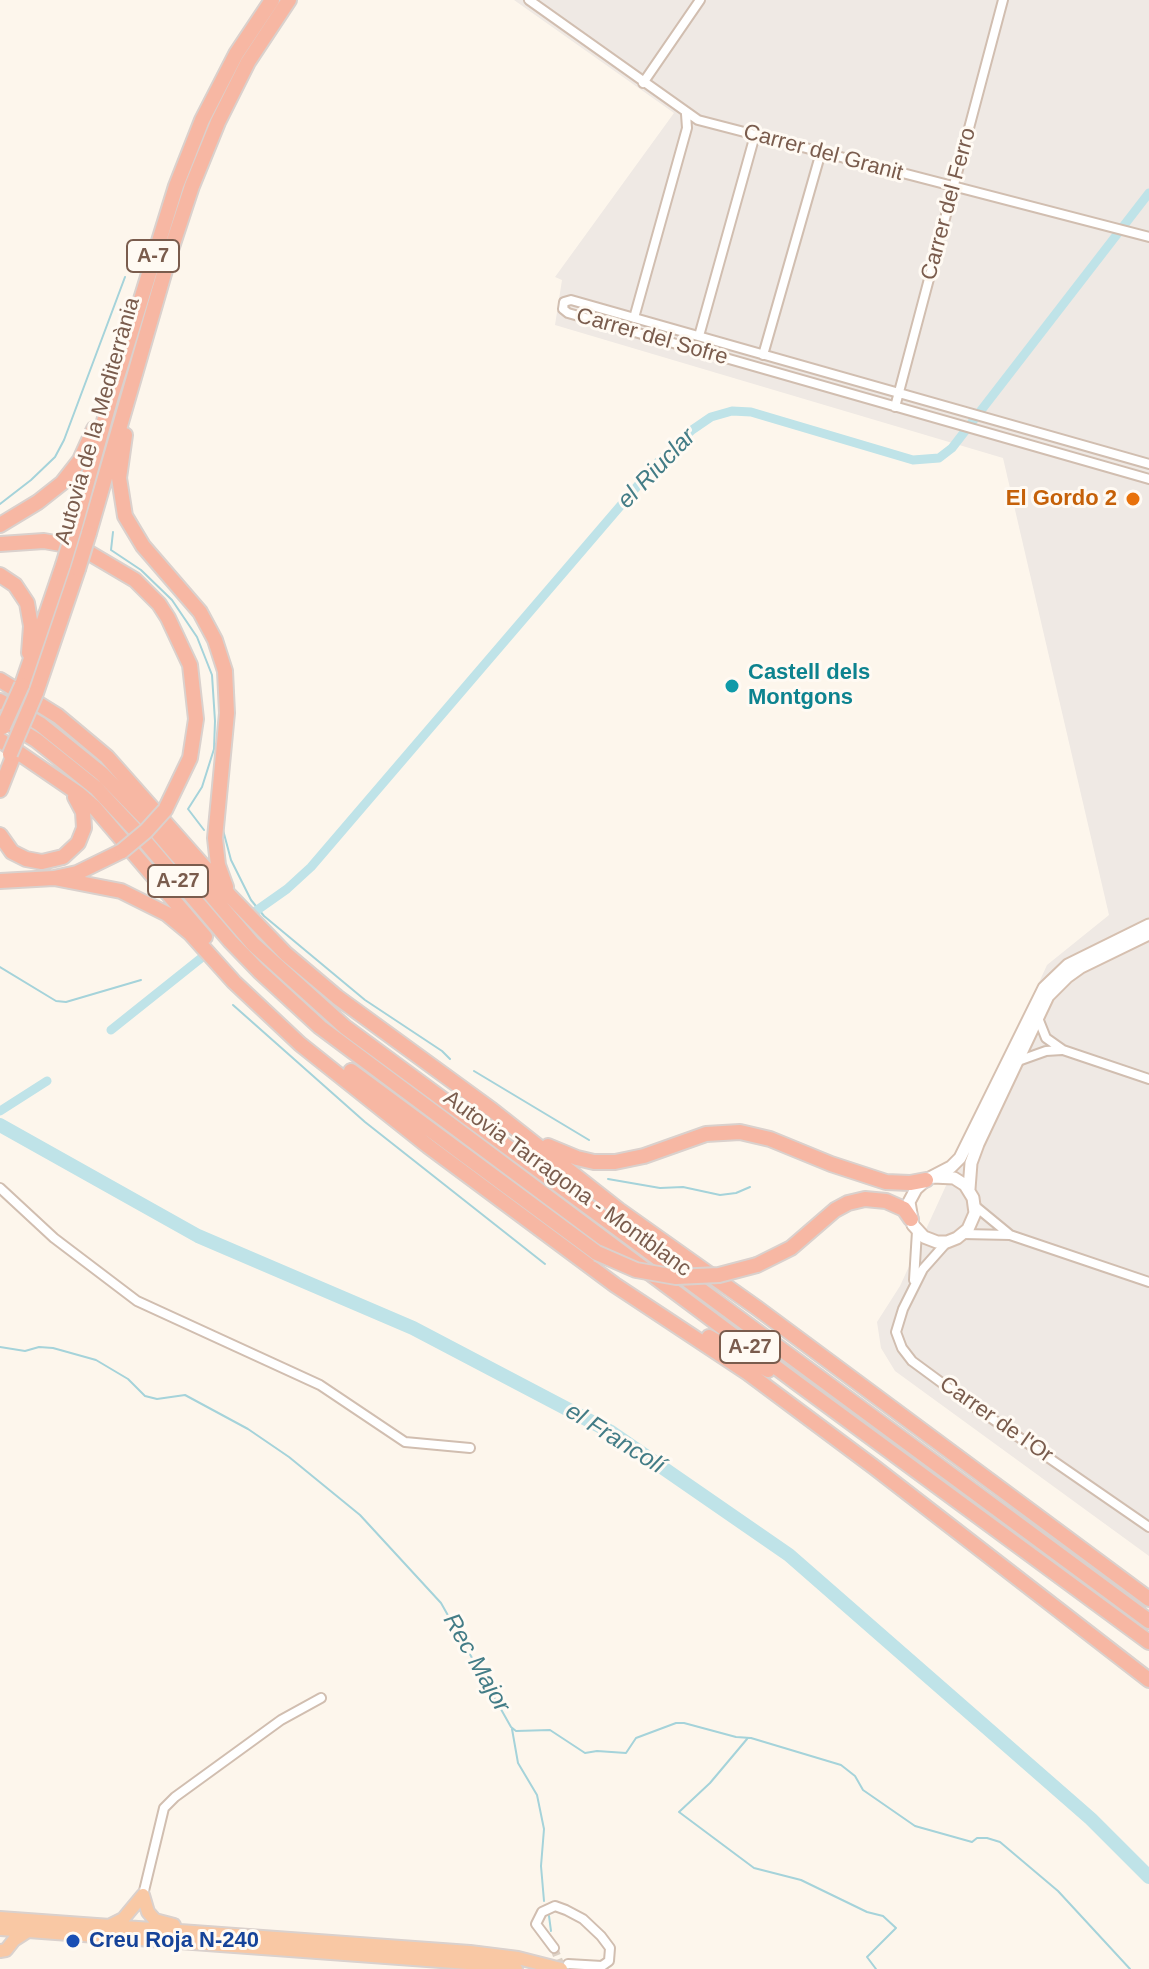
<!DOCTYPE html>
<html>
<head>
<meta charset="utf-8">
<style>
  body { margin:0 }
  canvas { display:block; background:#fdf6ec }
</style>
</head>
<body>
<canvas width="1149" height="1969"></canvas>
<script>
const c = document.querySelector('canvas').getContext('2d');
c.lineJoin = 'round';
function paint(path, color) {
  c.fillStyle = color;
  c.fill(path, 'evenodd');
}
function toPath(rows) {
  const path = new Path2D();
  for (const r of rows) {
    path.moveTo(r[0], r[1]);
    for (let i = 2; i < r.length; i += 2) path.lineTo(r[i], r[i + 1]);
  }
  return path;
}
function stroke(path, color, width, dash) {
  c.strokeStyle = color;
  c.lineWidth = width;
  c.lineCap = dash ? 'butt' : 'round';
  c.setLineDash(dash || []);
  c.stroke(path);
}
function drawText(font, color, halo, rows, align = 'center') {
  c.font = font + ' Arial,sans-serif';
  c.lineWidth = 6;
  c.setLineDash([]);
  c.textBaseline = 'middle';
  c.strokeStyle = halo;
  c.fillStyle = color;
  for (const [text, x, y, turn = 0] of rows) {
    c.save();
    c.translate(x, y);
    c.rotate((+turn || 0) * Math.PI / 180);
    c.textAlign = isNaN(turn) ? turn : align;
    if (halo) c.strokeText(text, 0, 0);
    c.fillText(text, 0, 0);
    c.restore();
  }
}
paint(toPath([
  [514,0,1149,0,1149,1556,895,1371,881,1348,877,1322,900,1286,1047,965,1109,915,1003,458,555,325,562,280,555,277,674,113]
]), '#efe9e4');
stroke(toPath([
  [0,504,31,480,55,457,64,440,125,277],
  [113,532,111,550,141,570,172,600,197,637,212,675,215,721,214,749,202,787,188,809,204,830],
  [223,830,231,860,251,900,264,916,365,1000,442,1051,450,1059],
  [0,967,56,1001,66,1002,141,980],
  [233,1005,365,1122,545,1264],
  [474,1071,589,1140],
  [608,1179,660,1188,683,1187,720,1195,736,1193,750,1187],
  [0,1347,25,1351,39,1347,53,1348,96,1360,128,1379,145,1396,157,1399,185,1395,248,1429,289,1457,360,1515,441,1603,511,1727,516,1731,550,1730,585,1753,597,1751,626,1753,636,1738,676,1723,684,1723,736,1737,751,1738,841,1765,855,1776,863,1790,915,1826,972,1842,977,1838,987,1838,1000,1842,1058,1891,1130,1969],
  [512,1729,518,1763,537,1795,544,1829,541,1866,544,1901],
  [747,1739,710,1783,679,1812,754,1868,801,1880,867,1912,883,1916,896,1928,867,1957,876,1969],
  [549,1916,551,1931]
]), '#a5d3da', 2);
stroke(toPath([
  [253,913,287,889,311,867,658,462,692,430,711,417,732,411,751,412,913,460,939,458,952,448,1149,193],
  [111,1030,205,955],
  [0,1111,47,1081]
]), '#bfe3e8', 9);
stroke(toPath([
  [0,1125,198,1236,413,1328,611,1432,789,1555,1091,1819,1149,1877]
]), '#bfe3e8', 14);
stroke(toPath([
  [554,1948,562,1969]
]), '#dcd0c4', 8, [8, 4]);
const minor = toPath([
  [529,0,698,120,1149,237],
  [643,83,700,0],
  [634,318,687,128,686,114],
  [699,336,755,135],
  [763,355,821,152],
  [895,407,1003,0],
  [1149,464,571,300,564,302,563,309,568,313,1149,479],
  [1038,1018,1046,1038,1063,1050,1149,1079],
  [1018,1061,1046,1051,1062,1050],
  [0,1188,54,1238,137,1301,320,1385,405,1442,470,1448],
  [975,1206,1009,1234],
  [963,1234,1010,1235,1149,1282],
  [947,1242,923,1269,903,1309,896,1332,902,1348,912,1361,965,1400,1149,1527],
  [914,1280,917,1231],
  [143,1895,164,1808,175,1797,281,1720,321,1698],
  [554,1948,536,1924,542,1912,555,1906,566,1910,583,1919,601,1936,610,1948,609,1961,602,1966,568,1964]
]);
const secondary = toPath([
  [933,1177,954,1178,965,1185,973,1198,975,1213,968,1229,957,1238,947,1242,937,1242,924,1237,913,1225,909,1202,916,1189,926,1180,951,1167,960,1158,1044,988,1068,965,1149,925],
  [969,1189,971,1163,978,1144,1048,996,1067,977,1081,967,1149,934]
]);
const trunk = toPath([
  [143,1895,148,1912,155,1920,174,1925],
  [0,1918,470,1952,518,1958,561,1969],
  [111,1925,123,1919,143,1895],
  [0,1929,468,1963,516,1969],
  [0,1951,6,1950,14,1940,28,1931]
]);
const motorway = toPath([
  [125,435,119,478,125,516,143,546,200,612,215,640,225,671,227,713,215,838,218,865,226,887],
  [0,525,38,502,62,483,80,460,94,429],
  [74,529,110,400,176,186,202,120,236,54,272,0],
  [89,533,170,253,192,186,218,122,248,62,289,0],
  [0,544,44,541,61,544,91,554,135,580,159,604,168,618,190,665,196,719,190,758,165,810],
  [0,575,15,585,27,603,31,626,29,653],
  [0,680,58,716,107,757,229,895,286,954,337,997,492,1110,619,1210,757,1308,1149,1599],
  [22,685,63,565],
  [36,693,78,569],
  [0,701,40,724,102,774,146,819,253,944,345,1027,1149,1621],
  [0,718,36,740,96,788,137,832,230,941,259,971,320,1027,797,1383,1149,1642],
  [0,740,79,794,94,807,205,937],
  [0,790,13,757],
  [0,835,12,852,26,859,42,862,63,857,78,843,84,828,83,812,75,797],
  [54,878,121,891,167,914,190,933,234,982,300,1044,428,1146,615,1285,748,1373,874,1467,1149,1680],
  [0,881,54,878,77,873,122,851],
  [351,1071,597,1253],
  [548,1146,577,1158,594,1162,615,1162,644,1156,706,1134,740,1132,770,1139,831,1164,886,1182,910,1183,926,1180],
  [757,1265,791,1248,835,1210,848,1203,865,1199,886,1201,904,1209,911,1219],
  [709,1337,768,1370]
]);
stroke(minor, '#d1beb0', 12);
stroke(secondary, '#d6c0b0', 15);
stroke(trunk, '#dad1cd', 16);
stroke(motorway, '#dad1cd', 18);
stroke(minor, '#fff', 8);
stroke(secondary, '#fff', 11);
stroke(trunk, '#f9c8a4', 12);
stroke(motorway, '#f7b7a3', 14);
const motorwayBridge = toPath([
  [63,565,74,529],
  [78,569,89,533],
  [3,727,22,685],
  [10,754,36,693],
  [122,851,146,831,165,810],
  [597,1253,636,1270,676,1277,719,1275,757,1265]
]);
stroke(motorwayBridge, '#dad1cd', 18, []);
stroke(motorwayBridge, '#f7b7a3', 14);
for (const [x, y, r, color] of [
  [1133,499,8,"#e8710a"],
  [732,686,8,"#0f9aa8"],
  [73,1941,8,"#1a4fb4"]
]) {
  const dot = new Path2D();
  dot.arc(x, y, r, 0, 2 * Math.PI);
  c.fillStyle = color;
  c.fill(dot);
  stroke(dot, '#fffaf3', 3);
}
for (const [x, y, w] of [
  [153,256,52],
  [178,881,60],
  [750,1347,60]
]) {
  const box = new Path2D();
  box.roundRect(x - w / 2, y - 16, w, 32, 6);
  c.fillStyle = '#fffaf3';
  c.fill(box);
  stroke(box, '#7a5c4d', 2);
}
drawText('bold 20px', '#7a5c4d', null, [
  ["A-7",153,256],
  ["A-27",178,881],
  ["A-27",750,1347]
]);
drawText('22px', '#7a5c4d', '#fffaf3', [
  ["Carrer del Granit",823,153,15],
  ["Carrer del Ferro",949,204,-75],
  ["Carrer del Sofre",652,337,16],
  ["Autovia de la Mediterrània",98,421,-74],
  ["Autovia Tarragona - Montblanc",567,1184,36],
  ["Carrer de l'Or",996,1420,35]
]);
drawText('bold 22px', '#c56008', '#fffaf3', [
  ["El Gordo 2",1117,499]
], 'right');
drawText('bold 22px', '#0d838f', '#fffaf3', [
  ["Castell dels",748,673],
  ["Montgons",748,698]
], 'left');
drawText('bold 22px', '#164399', '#fffaf3', [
  ["Creu Roja N-240",89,1941]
], 'left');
drawText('italic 24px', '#437c86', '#fffaf3', [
  ["el Riuclar",657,469,-46],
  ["el Francolí",615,1439,32],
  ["Rec Major",476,1663,60]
]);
</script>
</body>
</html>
